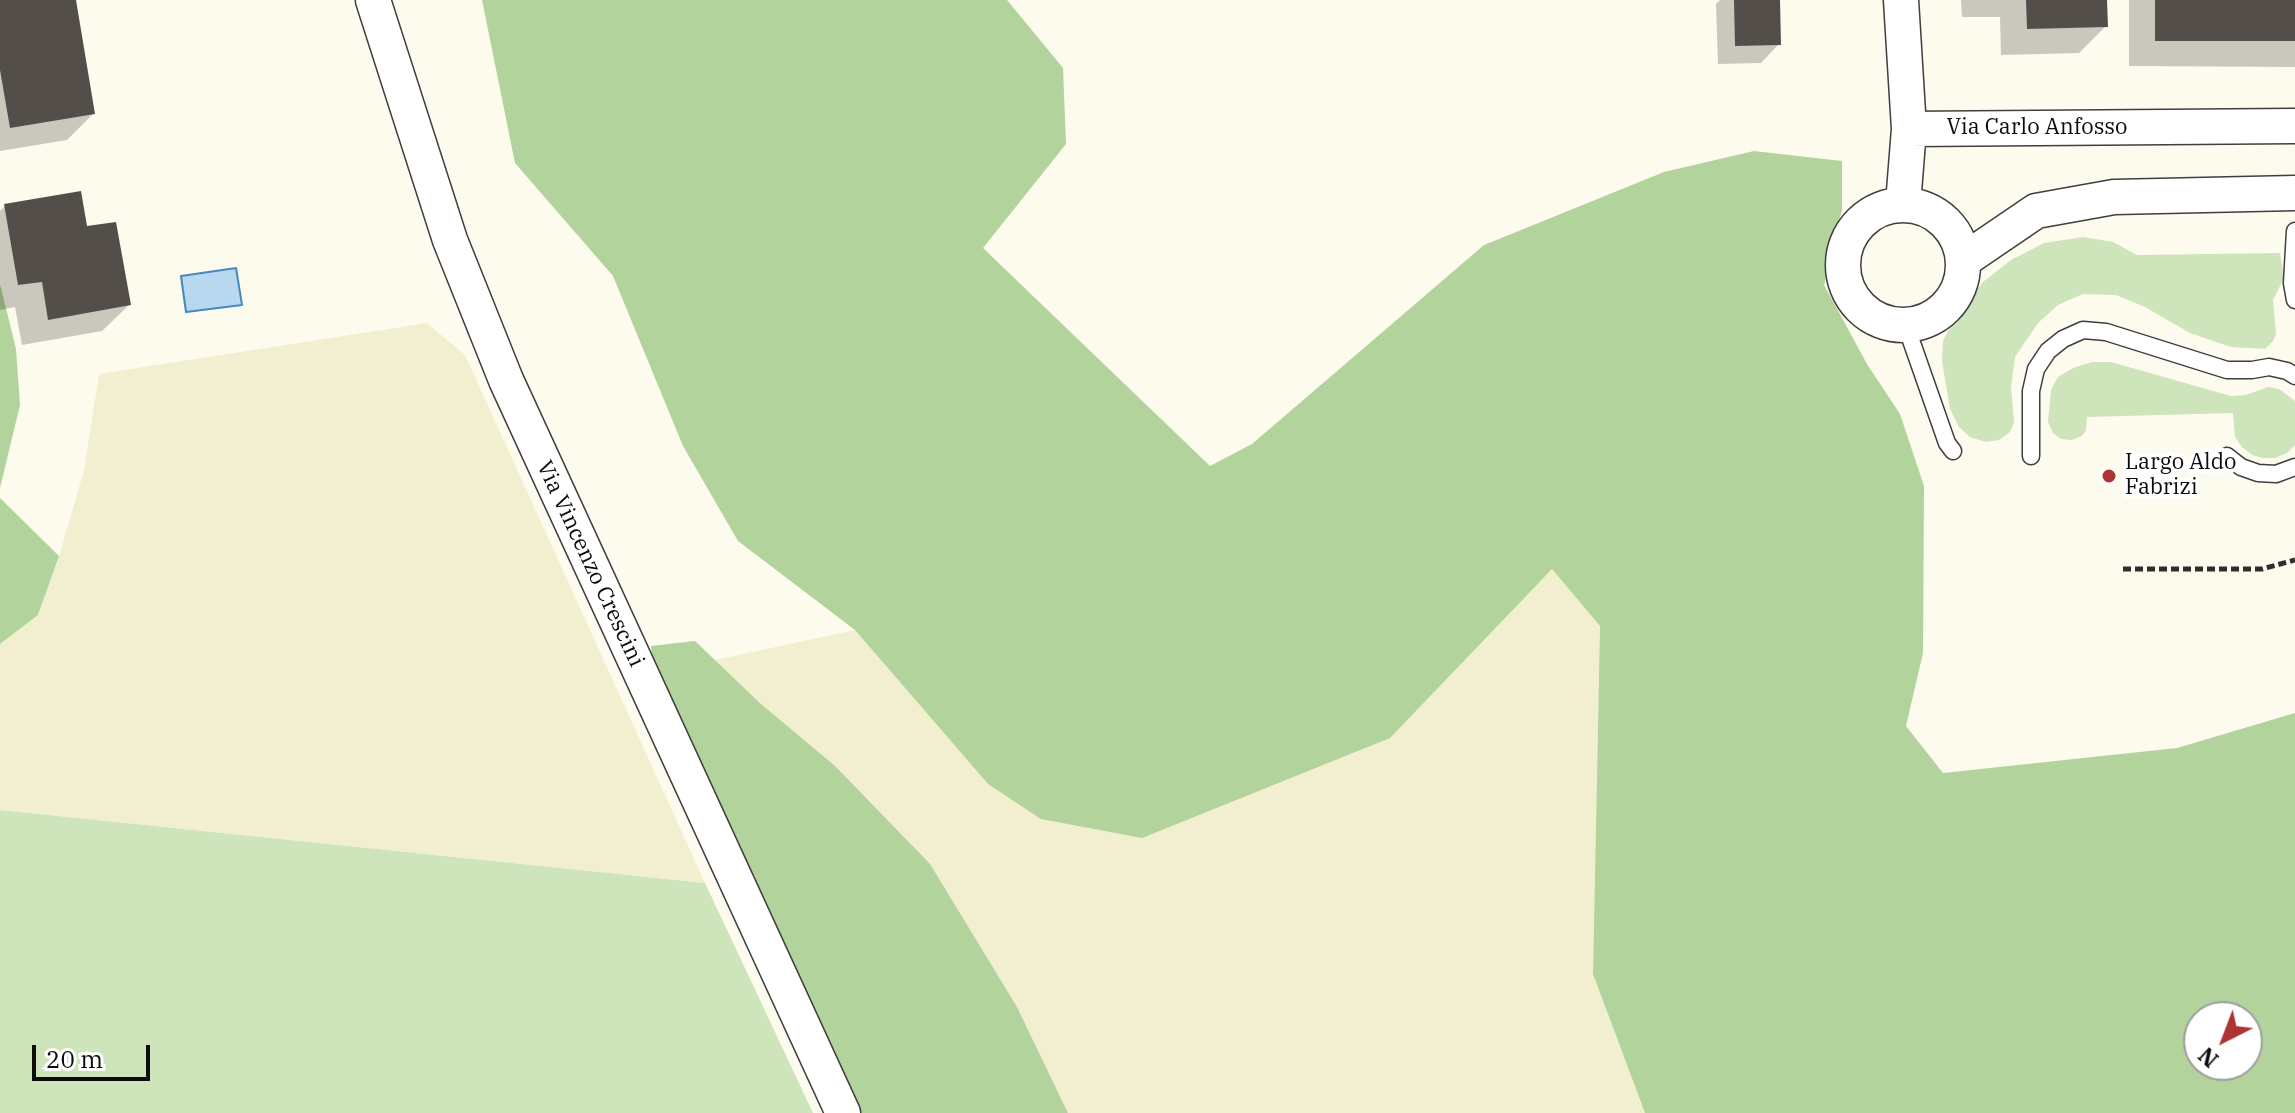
<!DOCTYPE html>
<html>
<head>
<meta charset="utf-8">
<style>
  body { margin:0 }
  #map { position:relative; width:2295px; height:1113px; overflow:hidden; background:#fdfbed; font-family:"IBM Plex Serif",serif }
  canvas { display:block }
  .north { position:absolute; left:2183px; top:1001px; width:80px; height:80px; box-sizing:border-box; background:#fff; border:2px solid #9e9e9e; border-radius:50%; rotate:222deg; font-size:22px; font-weight:700; line-height:32px; text-align:center; color:#0c0c0c }
  .north::after { content:''; display:block; margin:auto; width:28px; height:36px; background:#ae3333; clip-path:polygon(50% 0,100% 100%,50% 72%,0 100%) }
  .scale { position:absolute; left:32px; top:1045px; width:118px; height:36px; box-sizing:border-box; border:4px solid #0c0c0c; border-top:0; padding-left:10px; font-size:24px; line-height:28px; white-space:nowrap; color:#0c0c0c; -webkit-text-stroke:6px #fff; paint-order:stroke }
</style>
</head>
<body>
<div id="map">
<canvas width="2295" height="1113"></canvas>
<div class="north">N</div>
<div class="scale">20 m</div>
</div>
<script>
const c = document.querySelector('canvas').getContext('2d');
c.lineJoin = 'round';
function paint(path, color) {
  c.fillStyle = color;
  c.fill(path, 'evenodd');
}
function toPath(rows) {
  const path = new Path2D();
  for (const r of rows) {
    if (r.length === 3) {
      path.moveTo(r[0] + r[2], r[1]);
      path.arc(r[0], r[1], r[2], 0, 2 * Math.PI);
      continue;
    }
    path.moveTo(r[0], r[1]);
    for (let i = 2; i < r.length; i += 2) path.lineTo(r[i], r[i + 1]);
  }
  return path;
}
function stroke(path, color, width, dash) {
  c.strokeStyle = color;
  c.lineWidth = width;
  c.lineCap = dash ? 'butt' : 'round';
  c.setLineDash(dash || []);
  c.stroke(path);
}
function drawText(font, color, halo, rows, align = 'center') {
  c.font = font + ' "IBM Plex Serif",serif';
  c.lineWidth = 8;
  c.setLineDash([]);
  c.textBaseline = 'middle';
  c.strokeStyle = halo;
  c.fillStyle = color;
  for (const [text, x, y, turn = 0] of rows) {
    c.save();
    c.translate(x, y);
    c.rotate((+turn || 0) * Math.PI / 180);
    c.textAlign = isNaN(turn) ? turn : align;
    if (halo) c.strokeText(text, 0, 0);
    c.fillText(text, 0, 0);
    c.restore();
  }
}
paint(toPath([
  [427,323,465,355,705,883,0,810,0,644,38,615,59,556,84,470,99,374],
  [1552,569,1600,626,1593,974,1645,1113,1068,1113,1017,1007,761,704,715,660,855,630,988,784,1390,737]
]), '#f1efd0');
paint(toPath([
  [2083,237,2113,242,2137,255,2280,253,2284,278,2273,300,2276,334,2273,341,2265,349,2231,347,2190,333,2145,307,2116,295,2083,294,2058,305,2038,323,2015,357,2011,387,2014,422,2010,432,1999,440,1986,442,1970,437,1959,427,1950,409,1942,361,1943,341,1953,321,1983,282,2011,260,2044,243],
  [2092,362,2111,362,2231,396,2246,395,2268,387,2279,389,2295,401,2295,445,2287,453,2275,458,2263,458,2252,455,2242,447,2235,437,2233,413,2087,417,2086,430,2082,436,2072,440,2061,439,2053,433,2048,422,2051,390,2058,377,2073,368],
  [0,810,705,883,813,1113,0,1113]
]), '#cee4ba');
paint(toPath([
  [482,0,1007,0,1063,68,1066,144,983,248,1210,466,1252,444,1484,245,1664,172,1754,151,1842,161,1842,210,1824,285,1867,364,1900,414,1924,486,1923,653,1906,726,1943,773,2177,748,2295,713,2295,1113,1645,1113,1593,974,1600,626,1552,569,1390,738,1142,838,1041,819,988,784,855,630,738,541,683,446,613,276,515,163],
  [2199,1017,2247,1017,2247,1065,2199,1065],
  [0,284,16,349,20,405,0,488],
  [0,498,59,556,38,615,0,644],
  [695,641,761,704,835,766,930,864,1017,1007,1068,1113,856,1113,654,672,651,646]
]), '#b2d39b');
const water = toPath([
  [236,268,242,305,186,312,181,276,236,268]
]);
paint(water, '#b7d8ef');
stroke(water, '#4689bf', 2);
paint(toPath([
  [0,0,74,0,93,114,67,140,0,151],
  [1720,0,1778,0,1779,44,1761,63,1718,64,1716,4],
  [1961,0,2105,0,2106,26,2079,53,2001,55,2000,17,1962,17],
  [2129,0,2295,0,2295,67,2129,66],
  [5,206,86,228,129,305,102,331,22,345,15,307,0,310,0,211]
]), '#0003');
paint(toPath([
  [0,0,76,0,95,114,10,128,0,70],
  [1734,0,1780,0,1781,45,1735,46],
  [2026,0,2107,0,2108,27,2027,29],
  [2155,0,2295,0,2295,41,2155,41],
  [81,191,87,226,116,222,131,305,48,320,42,282,18,285,4,204]
]), '#544e4a');
const lane = toPath([
  [2295,231,2292,283,2295,300],
  [1906,326,1947,443,1953,451],
  [2031,456,2031,391,2036,369,2048,351,2063,339,2083,330,2106,332,2227,370,2252,370,2269,367,2287,371,2295,376],
  [2227,456,2241,467,2258,473,2276,474,2295,467]
]);
const street = toPath([
  [373,0,450,240,506,380,843,1113],
  [1901,0,1909,129,2295,126],
  [1903,204,1909,129],
  [1903,265,60],
  [1964,260,2036,211,2114,197,2295,193]
]);
stroke(lane, '#3f3f3f', 19);
stroke(street, '#3f3f3f', 37);
stroke(toPath([
  [2123,569,2262,569,2295,560]
]), '#2e2e2e', 5, [8, 4]);
stroke(lane, '#fff', 16);
stroke(street, '#fff', 34);
for (const [x, y, r, color] of [
  [2109,476,8,"#ae3333"]
]) {
  const dot = new Path2D();
  dot.arc(x, y, r, 0, 2 * Math.PI);
  c.fillStyle = color;
  c.fill(dot);
  stroke(dot, '#fff', 3);
}
drawText('22px', '#0c0c0c', '#fff', [
  ["Via Carlo Anfosso",2037,128],
  ["Via Vincenzo Crescini",590,564,65]
]);
drawText('22px', '#0c0c0c', '#fff', [
  ["Largo Aldo",2125,463],
  ["Fabrizi",2125,488]
], 'left');
</script>
</body>
</html>
